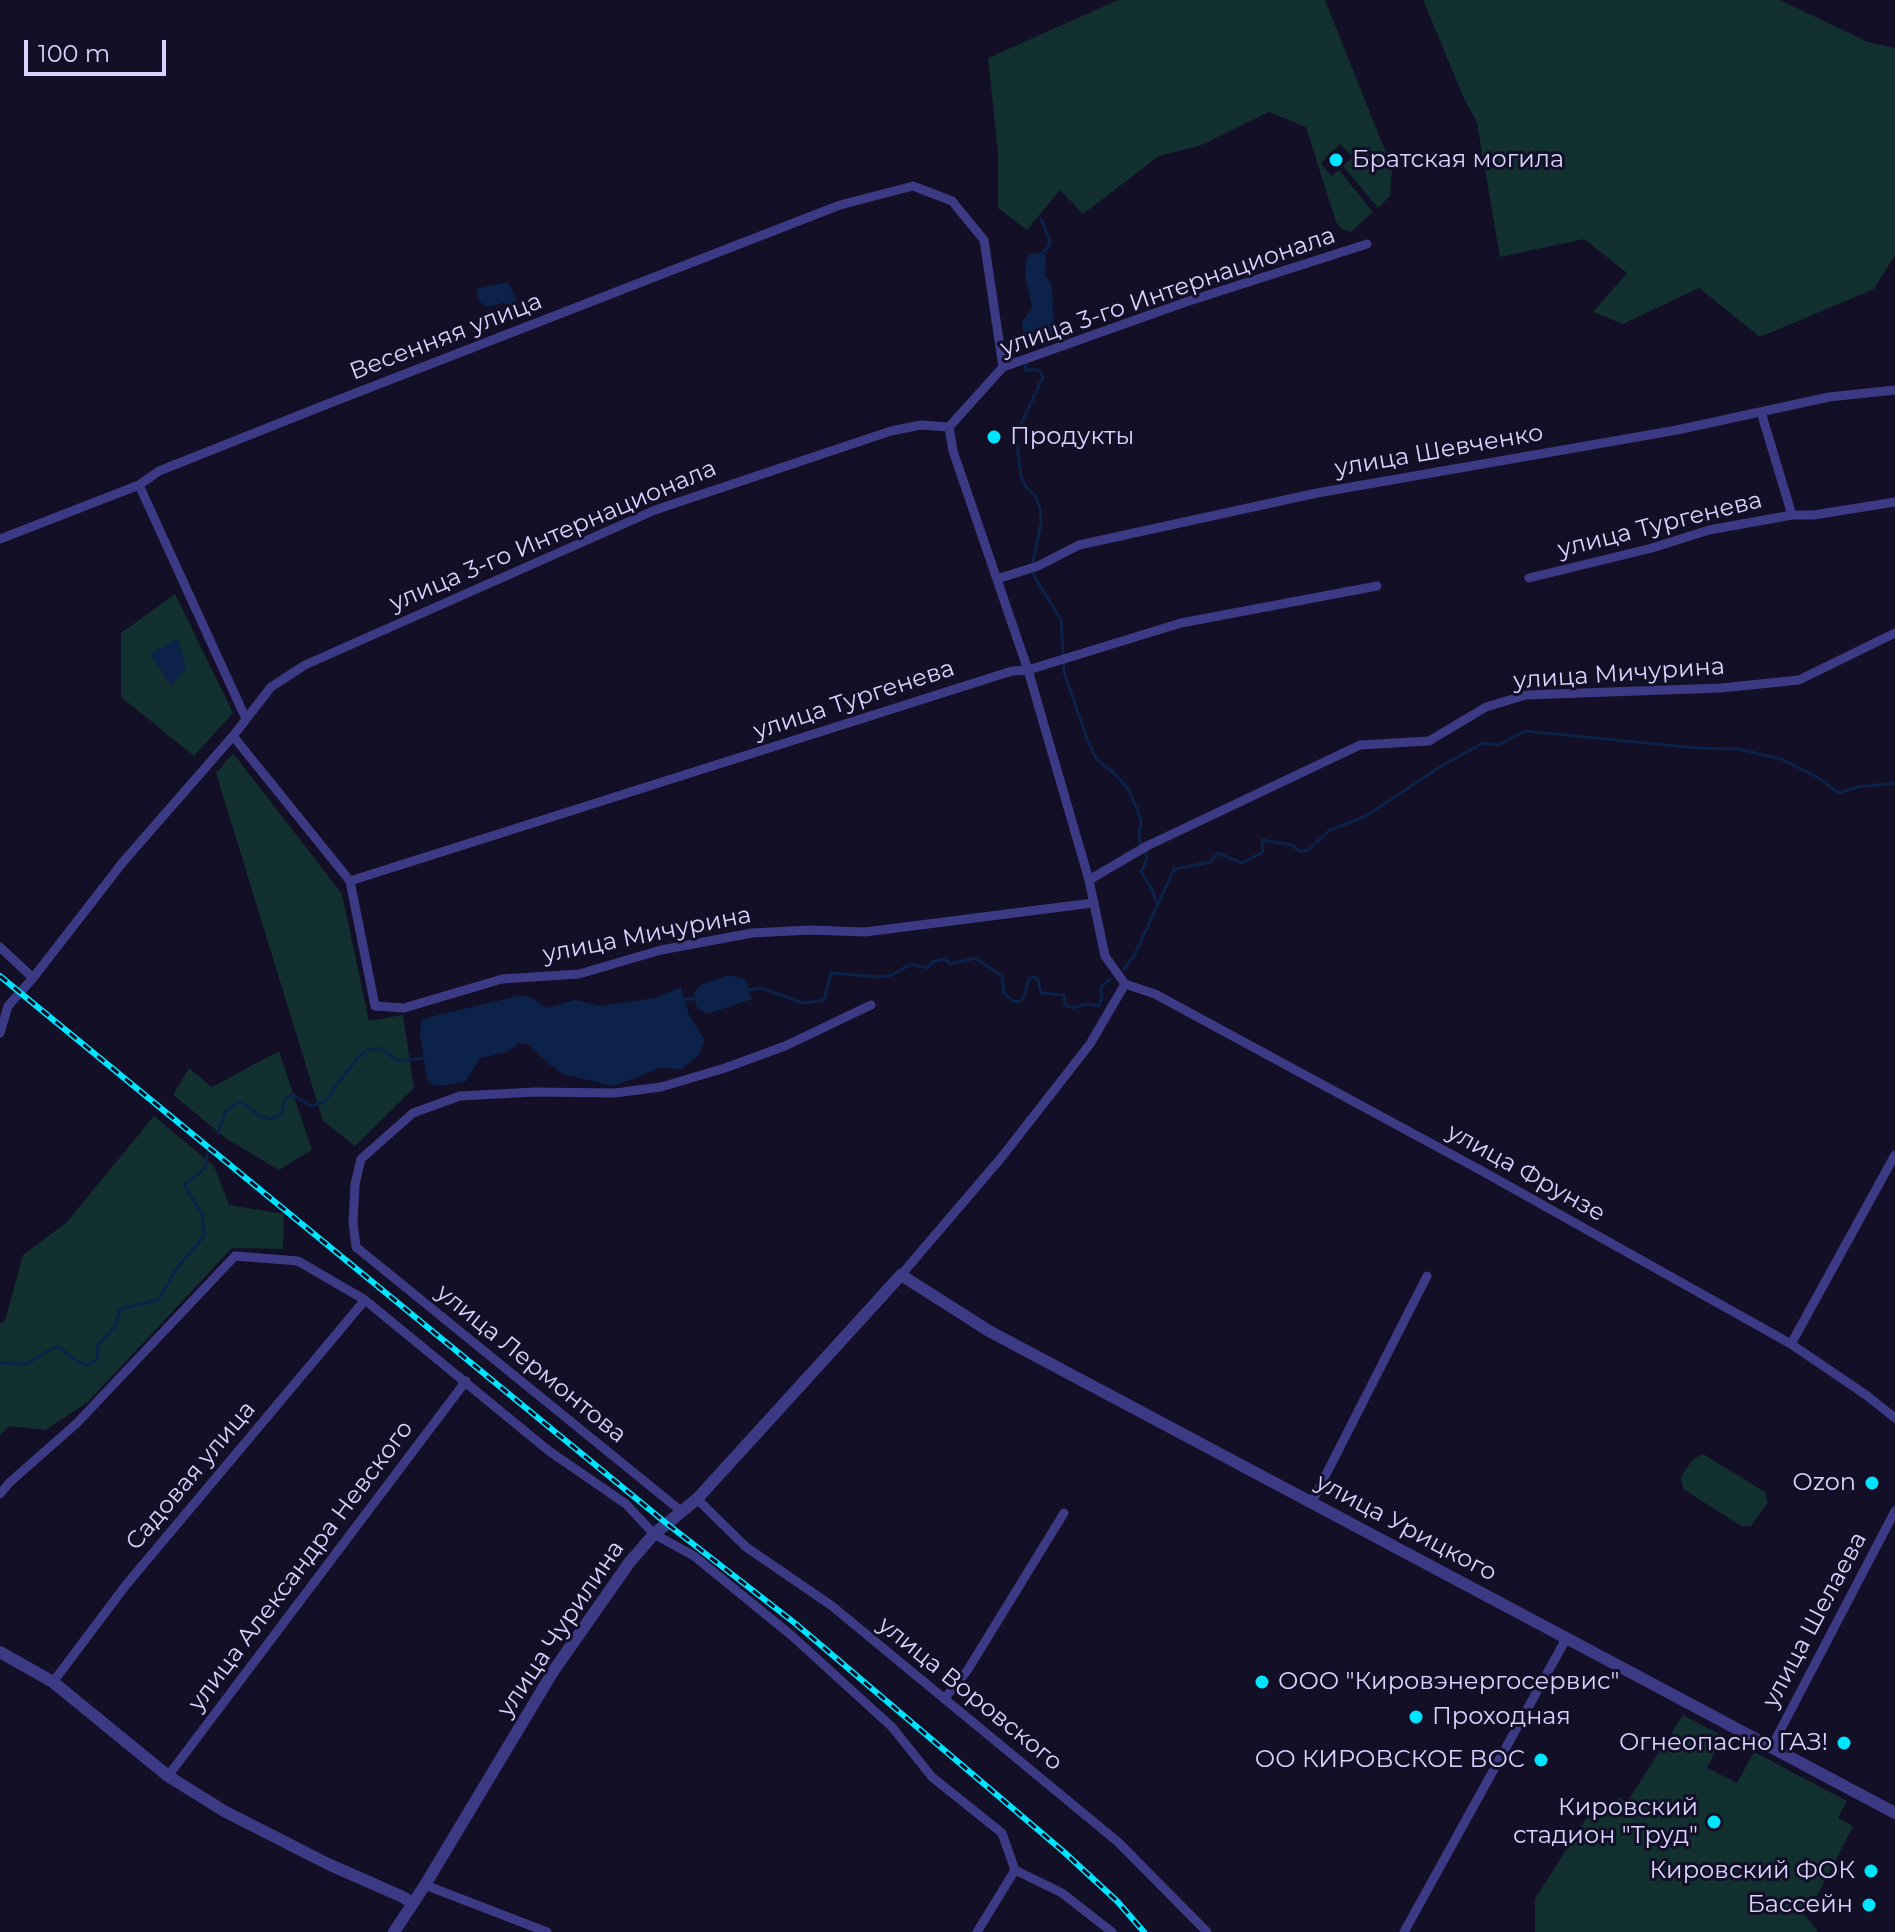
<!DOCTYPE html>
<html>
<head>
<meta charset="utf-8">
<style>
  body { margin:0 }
  #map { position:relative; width:1895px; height:1932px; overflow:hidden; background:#130f26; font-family:Montserrat,sans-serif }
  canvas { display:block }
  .scale { position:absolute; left:24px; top:40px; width:142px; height:36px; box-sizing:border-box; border:4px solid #d9d4ff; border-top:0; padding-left:10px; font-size:24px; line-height:28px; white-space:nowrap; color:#d9d4ff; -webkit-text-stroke:6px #130f26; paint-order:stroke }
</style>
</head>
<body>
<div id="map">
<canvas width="1895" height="1932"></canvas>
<div class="scale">100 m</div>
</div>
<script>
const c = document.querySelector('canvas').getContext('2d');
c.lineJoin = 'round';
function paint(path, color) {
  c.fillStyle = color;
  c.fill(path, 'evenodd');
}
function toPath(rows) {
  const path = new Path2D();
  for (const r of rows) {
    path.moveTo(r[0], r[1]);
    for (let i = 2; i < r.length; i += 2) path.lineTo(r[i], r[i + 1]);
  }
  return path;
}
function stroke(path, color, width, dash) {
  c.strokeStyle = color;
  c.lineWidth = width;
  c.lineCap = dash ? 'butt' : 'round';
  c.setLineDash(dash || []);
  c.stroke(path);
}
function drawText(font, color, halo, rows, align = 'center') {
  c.font = font + ' Montserrat,sans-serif';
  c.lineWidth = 6;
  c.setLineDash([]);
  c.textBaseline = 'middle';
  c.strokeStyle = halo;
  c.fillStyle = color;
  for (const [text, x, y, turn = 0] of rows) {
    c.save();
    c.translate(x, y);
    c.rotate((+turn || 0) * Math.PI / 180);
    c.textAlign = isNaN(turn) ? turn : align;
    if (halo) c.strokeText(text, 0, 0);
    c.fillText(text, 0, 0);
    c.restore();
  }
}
paint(toPath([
  [1118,0,1325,0,1392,168,1390,196,1378,208,1343,166,1353,157,1340,144,1321,163,1331,176,1339,170,1373,212,1351,232,1342,229,1336,222,1306,127,1269,112,1199,146,1159,156,1083,214,1060,190,1027,230,998,208,998,153,988,58],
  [1423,0,1780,0,1868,42,1895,48,1895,255,1874,289,1760,337,1699,288,1623,324,1593,312,1627,273,1584,239,1500,257,1477,123,1463,96],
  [175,594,233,713,194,756,121,697,121,633],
  [233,753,342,894,369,1021,403,1015,414,1088,355,1146,323,1121,216,773],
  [279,1051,312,1150,279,1170,227,1139,173,1095,189,1068,212,1087],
  [154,1116,214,1166,229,1205,284,1214,283,1249,232,1248,87,1403,45,1430,9,1426,0,1435,0,1323,5,1321,23,1255,66,1223],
  [1703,1454,1765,1492,1768,1502,1751,1526,1741,1526,1683,1489,1681,1477,1693,1459],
  [1683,1715,1723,1736,1707,1768,1737,1783,1754,1752,1847,1801,1838,1818,1853,1826,1813,1904,1803,1913,1818,1932,1535,1932,1535,1899,1595,1804,1609,1812,1618,1797,1627,1802]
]), '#12302f');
paint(toPath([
  [1042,252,1046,256,1045,276,1052,285,1054,333,1050,340,1028,346,1024,340,1022,322,1032,308,1025,276,1026,259,1031,254],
  [501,283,509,283,519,306,502,303,486,307,480,302,476,289],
  [178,639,187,669,171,686,150,653],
  [728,975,745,979,752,999,707,1014,699,1009,696,1006,694,992,701,985],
  [681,987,689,1015,705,1040,699,1055,682,1069,660,1068,614,1086,565,1075,550,1065,528,1044,519,1043,507,1052,480,1058,466,1081,449,1085,433,1085,427,1079,420,1035,421,1021,429,1017,522,995,534,999,546,1008,575,1000,601,1006,655,998]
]), '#0c2248');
stroke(toPath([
  [1041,219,1050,241,1048,248,1041,254],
  [1026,363,1025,370,1039,370,1043,377,1016,435,1021,477,1026,487,1035,496,1040,508,1041,522,1033,562,1034,576,1061,620,1064,672,1087,739,1097,760,1114,773,1129,790,1141,820,1139,835,1141,845],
  [1145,851,1147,859,1141,872,1152,889,1156,901],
  [1124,969,1135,954,1174,869,1211,862,1218,853,1242,863,1263,852,1262,840,1292,845,1300,852,1308,850,1330,830,1366,816,1443,765,1483,743,1498,745,1525,731,1696,748,1738,749,1781,759,1819,778,1838,793,1858,787,1895,783],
  [748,990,761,988,803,1003,824,1000,831,973,879,977,892,975,911,964,928,968,932,962,945,959,950,964,975,958,1002,976,1004,993,1013,1001,1018,1002,1023,999,1029,979,1034,977,1038,980,1041,993,1064,995,1065,1005,1073,1008,1085,1004,1099,1006,1102,998,1101,987,1110,979],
  [681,1000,697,998],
  [218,1134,225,1112,237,1103,243,1103,260,1116,270,1119,282,1114,285,1099,289,1096,294,1095,311,1106,324,1102,358,1057,368,1050,380,1048,398,1061,425,1058],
  [0,1363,26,1364,57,1346,80,1363,87,1365,97,1359,98,1345,115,1326,120,1309,158,1300,178,1267,204,1236,202,1214,184,1185,202,1171,206,1165,207,1154]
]), '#0c2248', 3);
stroke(toPath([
  [1761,412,1792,515],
  [949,427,953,451,1028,670,1089,880,1105,956,1125,984],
  [139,485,246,719],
  [0,539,139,485,159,471,325,405,840,205,913,186,952,201,984,240,1003,367],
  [1529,578,1652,548,1709,530,1792,515,1814,515,1895,502],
  [997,579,1038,566,1079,545,1317,493,1677,430,1829,397,1895,390],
  [233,736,350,881,375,1006,404,1008,502,979,579,974,661,950,752,933,810,930,865,932,1093,903],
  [1089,880,1147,846,1360,745,1429,741,1486,707,1526,695,1721,688,1799,680,1895,633],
  [350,881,1012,671,1028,670,1181,623,1377,586],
  [0,947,33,978],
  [1125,984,1155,994,1482,1171,1791,1344,1866,1395,1895,1418],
  [0,1033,8,1006,33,978,123,862,233,736,271,687,305,665,655,510,891,431,921,425,949,427,1003,367,1186,302,1367,244],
  [901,1275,1001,1158,1090,1044,1125,984],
  [1791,1344,1895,1155],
  [0,1494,9,1483,77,1423,235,1256,298,1261,365,1300,549,1451,626,1504,654,1534,694,1556,791,1635,892,1727,932,1777,1002,1833,1015,1870,1062,1893,1112,1932],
  [697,1499,746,1547,832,1606,1118,1842,1207,1932],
  [1312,1502,1427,1276],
  [681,1511,356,1247,353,1222,355,1184,361,1159,413,1113,460,1096,534,1092,615,1093,661,1087,725,1068,785,1046,871,1005],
  [53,1682,126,1585,365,1300],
  [944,1699,967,1671,1064,1513],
  [1771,1748,1895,1511],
  [168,1776,466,1381],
  [425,1885,547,1932],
  [977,1932,1015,1870],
  [1404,1932,1566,1639]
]), '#3d3a85', 9);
stroke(toPath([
  [0,1652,53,1682,168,1776,224,1811,328,1864,403,1897,412,1903],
  [394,1932,425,1885,554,1670,629,1563,654,1534,697,1499,901,1275,989,1331,1895,1813]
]), '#3d3a85', 12);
const rail = toPath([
  [0,976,666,1523,796,1624,1064,1852,1117,1901,1144,1932]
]);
stroke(rail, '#00e5ff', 6);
stroke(rail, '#130f26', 3, [9]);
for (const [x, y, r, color] of [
  [1336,160,8,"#00e5ff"],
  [994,437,8,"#00e5ff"],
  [1872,1483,8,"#00e5ff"],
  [1262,1682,8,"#00e5ff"],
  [1416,1717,8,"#00e5ff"],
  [1844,1743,8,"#00e5ff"],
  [1541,1760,8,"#00e5ff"],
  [1714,1822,8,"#00e5ff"],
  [1871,1871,8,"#00e5ff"],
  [1869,1905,8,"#00e5ff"]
]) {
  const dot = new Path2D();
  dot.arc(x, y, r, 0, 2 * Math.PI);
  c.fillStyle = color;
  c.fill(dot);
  stroke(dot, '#130f26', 3);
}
drawText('24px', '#d9d4ff', '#130f26', [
  ["Братская могила",1352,160,"left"],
  ["Продукты",1010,437,"left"],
  ["Ozon",1856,1483],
  ["ООО \"Кировэнергосервис\"",1278,1682,"left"],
  ["Проходная",1432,1717,"left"],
  ["Огнеопасно ГАЗ!",1828,1743],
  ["ОО КИРОВСКОЕ ВОС",1525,1760],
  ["Кировский",1698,1808],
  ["стадион \"Труд\"",1698,1836],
  ["Кировский ФОК",1855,1871],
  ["Бассейн",1853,1905]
], 'right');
drawText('24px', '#d9d4ff', '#130f26', [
  ["улица 3-го Интернационала",1168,292,-19],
  ["Весенняя улица",446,337,-21],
  ["улица Шевченко",1439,451,-10],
  ["улица Тургенева",1660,525,-14],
  ["улица 3-го Интернационала",553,536,-23],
  ["улица Мичурина",1619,674,-4],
  ["улица Тургенева",854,700,-18],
  ["улица Мичурина",647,935,-11],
  ["улица Фрунзе",1526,1173,29],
  ["улица Лермонтова",531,1364,39],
  ["Садовая улица",191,1476,-50],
  ["улица Урицкого",1406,1528,28],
  ["улица Александра Невского",301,1566,-53],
  ["улица Шелаева",1815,1620,-62],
  ["улица Чурилина",561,1629,-56],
  ["улица Воровского",970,1694,39]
]);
</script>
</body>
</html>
